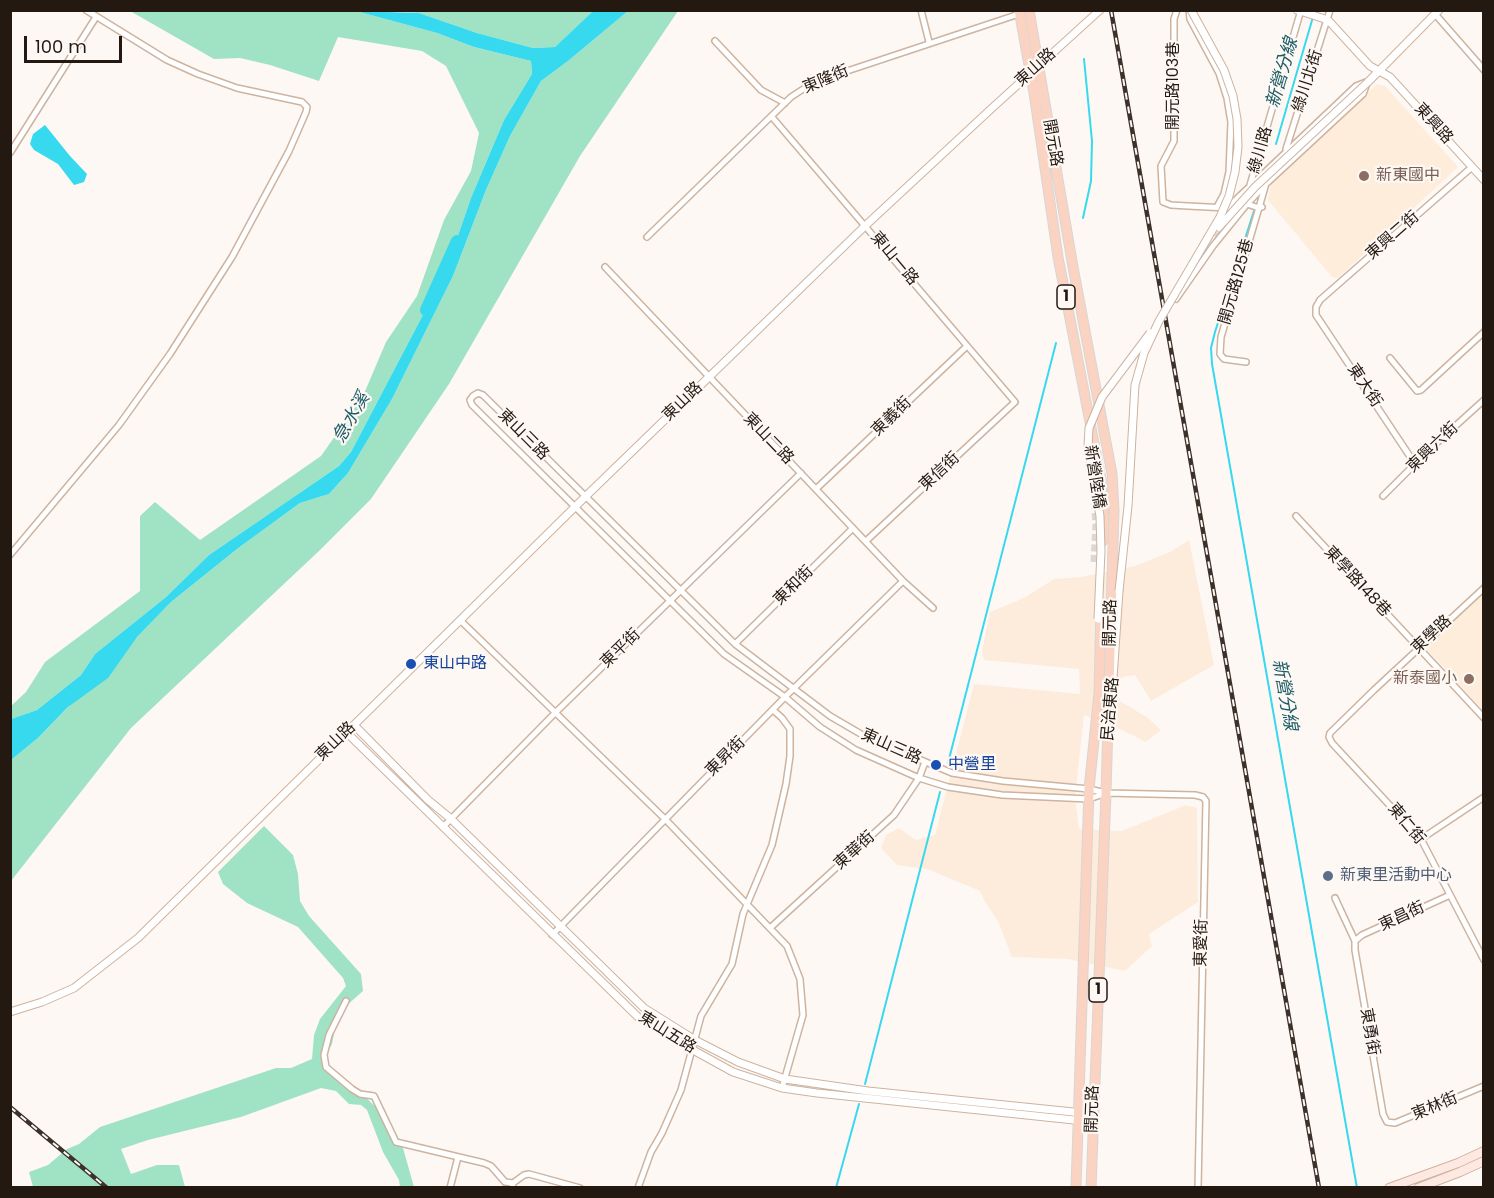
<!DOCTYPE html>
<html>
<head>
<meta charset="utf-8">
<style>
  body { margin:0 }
  #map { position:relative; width:1494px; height:1198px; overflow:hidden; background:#fef8f4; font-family:Poppins,sans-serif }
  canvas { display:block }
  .frame { position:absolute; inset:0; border:12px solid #231911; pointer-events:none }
  .scale { position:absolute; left:24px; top:36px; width:98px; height:27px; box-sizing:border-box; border:3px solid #231911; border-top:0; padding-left:8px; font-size:18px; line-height:21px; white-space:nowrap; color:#231911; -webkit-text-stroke:4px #fef8f4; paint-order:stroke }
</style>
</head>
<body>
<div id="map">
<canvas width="1494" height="1198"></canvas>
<div class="frame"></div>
<div class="scale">100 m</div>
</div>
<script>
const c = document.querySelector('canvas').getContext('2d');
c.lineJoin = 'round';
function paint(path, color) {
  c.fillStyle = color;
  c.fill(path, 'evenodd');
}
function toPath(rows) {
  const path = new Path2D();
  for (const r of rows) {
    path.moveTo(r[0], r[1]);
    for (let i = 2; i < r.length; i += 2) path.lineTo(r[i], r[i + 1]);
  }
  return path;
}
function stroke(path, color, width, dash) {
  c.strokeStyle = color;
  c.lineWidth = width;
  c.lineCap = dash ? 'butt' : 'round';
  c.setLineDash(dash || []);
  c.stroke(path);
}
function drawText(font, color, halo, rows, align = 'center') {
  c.font = font + ' Poppins,"Noto Sans TC",sans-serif';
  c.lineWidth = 4.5;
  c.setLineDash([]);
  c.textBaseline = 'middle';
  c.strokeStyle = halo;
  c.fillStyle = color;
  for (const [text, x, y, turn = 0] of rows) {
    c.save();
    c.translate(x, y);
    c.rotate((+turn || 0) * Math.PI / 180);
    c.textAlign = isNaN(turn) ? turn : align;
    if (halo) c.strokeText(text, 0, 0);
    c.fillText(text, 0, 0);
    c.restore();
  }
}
paint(toPath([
  [1189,540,1214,665,1151,701,1135,675,1123,677,1116,688,1120,701,1148,718,1161,730,1146,742,1114,726,1084,715,1075,797,1079,829,1122,831,1186,805,1197,808,1198,902,1149,934,1152,946,1125,971,1068,959,1012,957,998,921,985,902,980,891,927,869,897,865,881,848,886,835,899,828,916,840,935,835,974,684,1080,694,1079,669,984,660,982,652,990,612,1024,598,1054,579,1081,577,1135,566,1170,552]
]), '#fdecdb');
paint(toPath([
  [1377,84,1385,86,1458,167,1338,278,1332,277,1268,200,1271,185],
  [1483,592,1483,710,1425,647]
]), '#fdedda');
paint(toPath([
  [130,11,356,11,437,33,474,47,531,61,532,74,504,120,471,198,445,273,351,452,339,466,209,555,166,597,95,654,81,675,37,710,11,719,11,706,26,692,45,662,140,591,140,516,155,502,200,540,321,456,363,396,386,342,417,296,444,220,471,171,479,133,446,66,422,51,338,37,319,81,270,65,240,58,214,59],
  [383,11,593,11,555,47,533,48,477,33,419,13],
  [628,11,678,11,580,156,449,384,371,499,320,550,131,728,11,881,11,760,38,738,171,602,237,549,300,503,329,494,348,473,392,399,453,276,486,190,510,136,541,81,568,61],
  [264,826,293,855,298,874,300,901,309,916,361,974,363,991,345,1007,337,1018,332,1044,325,1057,330,1069,344,1085,357,1089,383,1114,403,1148,414,1187,400,1187,399,1180,383,1152,367,1110,361,1105,349,1104,336,1091,321,1088,241,1117,148,1140,121,1149,131,1174,157,1165,179,1165,185,1187,33,1187,29,1172,48,1165,67,1149,79,1144,100,1127,276,1068,291,1068,312,1059,314,1035,320,1019,346,986,343,978,298,927,247,903,223,884,218,872]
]), '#a0e2c4');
paint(toPath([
  [356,11,419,13,477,33,533,48,555,47,593,11,628,11,568,61,541,81,510,136,486,190,453,276,392,399,348,473,329,494,300,503,237,549,171,602,137,637,108,678,68,707,38,738,11,760,11,719,37,710,81,675,95,654,166,597,209,555,339,466,351,452,445,273,471,198,504,120,532,74,531,61,474,47,437,33],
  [45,125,70,156,87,174,84,182,74,185,58,164,34,150,30,144,33,134]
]), '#36d9ee');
stroke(toPath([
  [1276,144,1315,10],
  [1254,211,1215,332,1211,348,1212,364,1357,1188],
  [1083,218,1091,181,1092,141,1084,59],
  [948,763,1056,343],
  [865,1084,940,792],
  [836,1188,859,1104]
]), '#36d9ee', 2);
stroke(toPath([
  [426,310,457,241]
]), '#36d9ee', 12);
stroke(toPath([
  [1217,238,1231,217],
  [1094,562,1096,524,1094,498]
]), '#ddd7d2', 7, [7, 3.5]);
const minor = toPath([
  [921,10,929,42],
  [1177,10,1174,19,1174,141,1161,166,1163,202,1171,205,1188,206,1227,208,1247,204,1259,208,1262,207],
  [1189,10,1190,19,1219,73,1227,98,1231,122,1229,172,1224,194,1217,207],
  [1435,14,1484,70],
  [715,41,761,90,785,103],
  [772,117,1015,402,866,541],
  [1286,149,1330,10],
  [10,153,96,17],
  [1250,185,1301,10],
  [1227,208,1356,86,1366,82],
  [647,237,791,97,814,82,1019,14],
  [605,267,903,581,933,608],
  [1176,299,1213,246,1247,204,1266,184,1363,94,1366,86],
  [1390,358,1417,391,1421,390,1484,332],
  [1246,362,1224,359,1220,354,1221,337,1265,187],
  [1415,464,1316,315,1316,307,1320,300,1472,167],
  [816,489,967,346],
  [1383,496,1430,449,1484,400],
  [1296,516,1484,718],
  [10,555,119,425,170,354,232,257,289,151,306,112,307,107,302,102,237,88,198,74,167,60,86,10],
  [1484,588,1374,690,1330,733,1329,737,1332,743,1421,839,1484,960],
  [460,620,665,819,787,946,800,979,803,1015,782,1088],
  [735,644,853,528],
  [1106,793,1089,799,1002,795,948,787,919,778,856,750,820,727,785,697,724,654,472,405,470,400,473,396,478,393,483,395,735,644,830,716,866,737,952,773,1003,781,1089,789,1106,793,1195,795,1203,797,1206,801,1198,1188],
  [443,827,555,713,801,473],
  [1421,839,1484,797],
  [1335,898,1355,941,1355,950,1383,1114,1387,1122,1395,1123,1484,1086],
  [770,928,894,815,919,778,925,762],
  [552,935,785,697,903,581],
  [1355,941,1362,935,1450,895],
  [346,1001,329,1035,324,1055,326,1067,352,1089,360,1094,374,1096,396,1142,484,1163,491,1166,505,1182,513,1183],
  [450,1188,458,1157],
  [512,1188,513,1183,524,1175,529,1174,580,1188],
  [638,1188,651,1152,662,1133,681,1090,701,1016,732,964,743,914,772,845,786,784,790,756,790,729,782,718,773,710]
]);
const tertiary = toPath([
  [1297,10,1328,20,1370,66,1390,77,1484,180],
  [1368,82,1439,10],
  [1113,678,1119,591],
  [354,725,428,800,450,818,644,1008,695,1040,738,1062,785,1079,868,1091,1093,1114],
  [346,732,638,1017,693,1050,733,1072,782,1088,817,1093,1093,1122],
  [10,1012,42,1002,74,988,138,938,585,497,865,226,991,109,1100,10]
]);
const secondary = toPath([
  [1389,1188,1458,1163,1484,1151],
  [1418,1188,1460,1172,1484,1161]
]);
const primary = toPath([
  [1019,10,1034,93,1058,257,1101,479,1104,520,1103,541],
  [1029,10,1073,267,1112,474,1114,510,1106,793,1091,1188],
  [1076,1188,1089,789,1099,693,1101,608]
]);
stroke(minor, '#ceb39f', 8);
stroke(tertiary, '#ceb39f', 9);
stroke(secondary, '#ceb39f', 10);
stroke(primary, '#d7d6d4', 11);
stroke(minor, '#fff', 5);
stroke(tertiary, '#fff', 7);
stroke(secondary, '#fde9e1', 8);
stroke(primary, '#fbd3c2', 9);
const rail = toPath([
  [1111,10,1319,1188],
  [10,1107,107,1188]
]);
stroke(rail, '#3c322b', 4.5);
stroke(rail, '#fef8f4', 2, [7]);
const tertiaryBridge = toPath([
  [1219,227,1255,187,1368,82],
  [1119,591,1128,506,1135,385,1144,353,1159,321,1220,217,1229,196,1235,172,1238,147,1237,119,1233,96,1224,70,1191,10],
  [1098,619,1101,551,1100,516,1091,467,1088,447,1089,428,1102,397,1150,333]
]);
stroke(tertiaryBridge, '#ceb39f', 9, []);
stroke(tertiaryBridge, '#fff', 7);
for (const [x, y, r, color] of [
  [1364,176,6,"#8d6e63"],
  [411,664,6,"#1a4fb4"],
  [1469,679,6,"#8d6e63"],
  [936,765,6,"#1a4fb4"],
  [1328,876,6,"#5c6f8a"]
]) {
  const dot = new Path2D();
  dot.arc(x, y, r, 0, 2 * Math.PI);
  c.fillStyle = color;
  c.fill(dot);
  stroke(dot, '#fef8f4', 2);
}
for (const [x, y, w] of [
  [1066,297,18],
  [1098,990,18]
]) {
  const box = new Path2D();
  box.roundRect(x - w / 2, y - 12, w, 24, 4.5);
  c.fillStyle = '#fef8f4';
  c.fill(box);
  stroke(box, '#231911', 1.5);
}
drawText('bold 15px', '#231911', null, [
  ["1",1066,297],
  ["1",1098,990]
]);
drawText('16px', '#231911', '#fef8f4', [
  ["東山路",1036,68,-42],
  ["東隆街",826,80,-23],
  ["綠川北街",1308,81,-72],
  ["開元路103巷",1174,86,-90],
  ["東興路",1433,124,48],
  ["開元路",1052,143,80],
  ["綠川路",1261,150,-74],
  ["東興二街",1393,236,-41],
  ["東山一路",894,259,50],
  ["開元路125巷",1237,282,-74],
  ["東大街",1364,386,56],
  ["東山路",683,402,-44],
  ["東義街",892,417,-44],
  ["東山三路",523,435,45],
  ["東山二路",768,439,46],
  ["東興六街",1433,448,-44],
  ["東信街",940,472,-43],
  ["新營陸橋",1094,477,81],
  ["東學路148巷",1357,582,47],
  ["東和街",794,586,-45],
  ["開元路",1111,623,-89],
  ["東學路",1432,635,-43],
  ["東平街",621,649,-44],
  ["民治東路",1111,709,-85],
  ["東山路",336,742,-44],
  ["東山三路",891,747,24],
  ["東昇街",726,757,-45],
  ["東仁街",1406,824,50],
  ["東華街",855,851,-42],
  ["東昌街",1402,917,-25],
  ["東愛街",1202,943,-89],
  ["東勇街",1369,1032,80],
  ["東山五路",667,1033,32],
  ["東林街",1435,1107,-23],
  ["開元路",1093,1109,-88]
]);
drawText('16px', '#785e54', '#fef8f4', [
  ["新東國中",1376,176],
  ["新泰國小",1457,679,"right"]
], 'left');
drawText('16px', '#164399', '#fef8f4', [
  ["東山中路",423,664],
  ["中營里",948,765]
], 'left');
drawText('16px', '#4e5e75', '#fef8f4', [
  ["新東里活動中心",1340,876]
], 'left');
drawText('italic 18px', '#1e5d66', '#fef8f4', [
  ["新營分線",1283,73,-74],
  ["急水溪",352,418,-60],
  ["新營分線",1284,695,80]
]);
</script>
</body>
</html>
